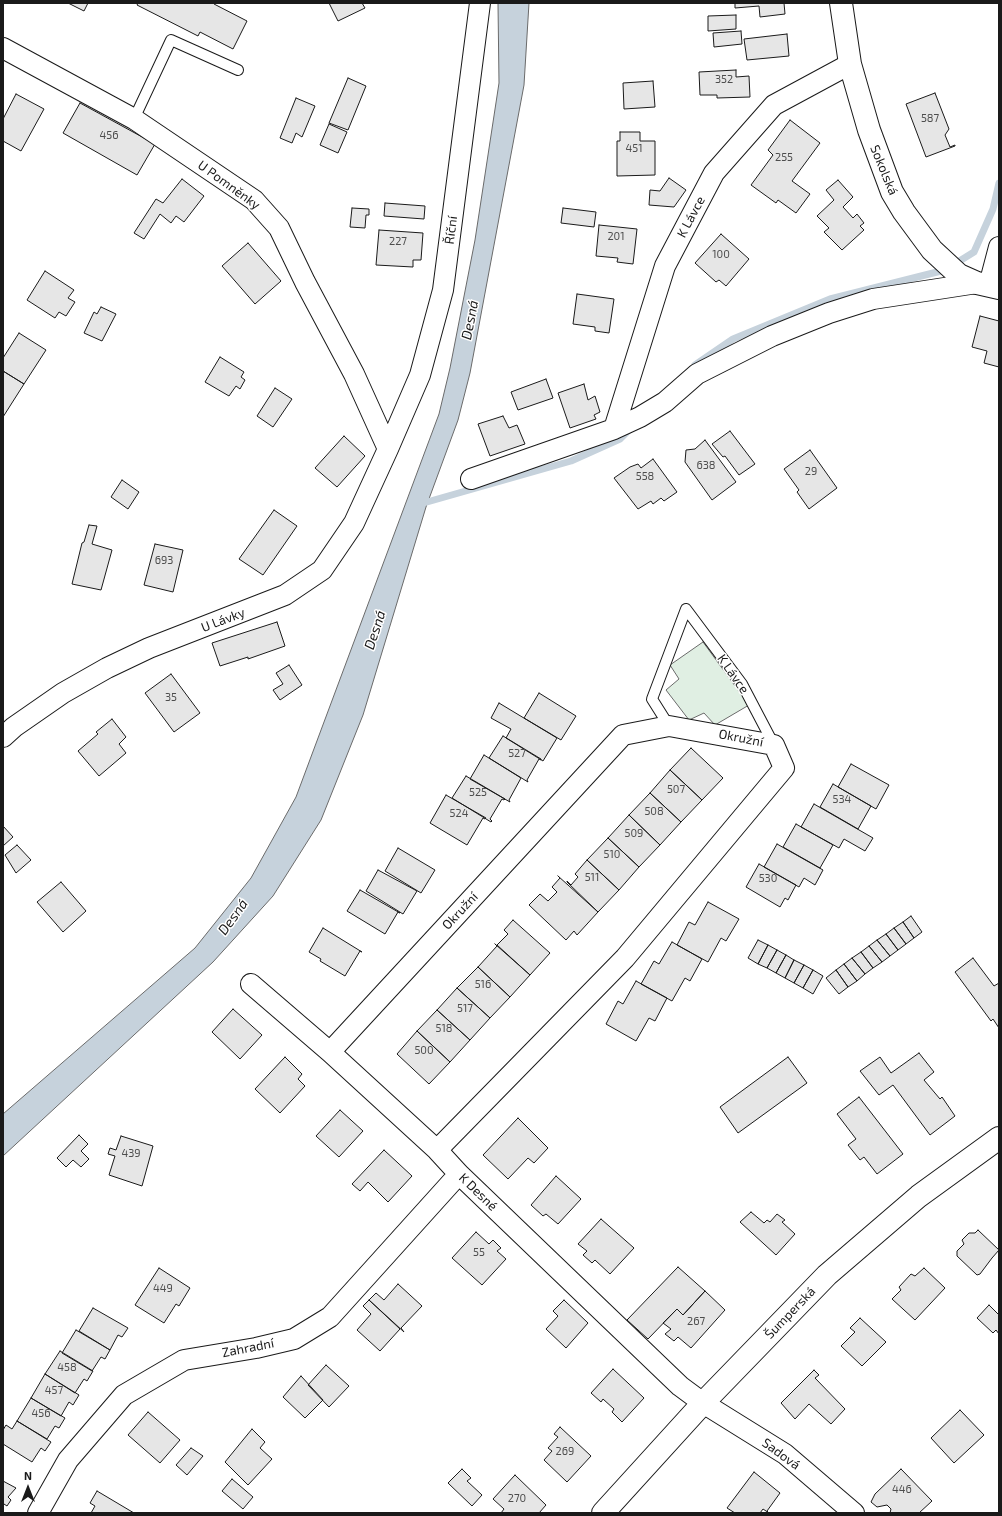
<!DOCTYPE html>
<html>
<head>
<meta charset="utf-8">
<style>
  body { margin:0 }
  #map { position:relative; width:1002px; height:1516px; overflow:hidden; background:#fff; font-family:"Exo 2",sans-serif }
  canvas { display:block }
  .frame { position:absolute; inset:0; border:4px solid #1a1a1a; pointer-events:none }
  .north { position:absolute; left:8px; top:1468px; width:40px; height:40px; -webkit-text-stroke:3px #fff; paint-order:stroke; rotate:0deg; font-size:11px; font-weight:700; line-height:16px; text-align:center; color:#1a1a1a }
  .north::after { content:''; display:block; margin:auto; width:14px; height:18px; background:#1a1a1a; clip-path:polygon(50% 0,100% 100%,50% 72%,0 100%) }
</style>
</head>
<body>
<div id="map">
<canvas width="1002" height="1516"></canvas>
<div class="frame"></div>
<div class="north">N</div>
</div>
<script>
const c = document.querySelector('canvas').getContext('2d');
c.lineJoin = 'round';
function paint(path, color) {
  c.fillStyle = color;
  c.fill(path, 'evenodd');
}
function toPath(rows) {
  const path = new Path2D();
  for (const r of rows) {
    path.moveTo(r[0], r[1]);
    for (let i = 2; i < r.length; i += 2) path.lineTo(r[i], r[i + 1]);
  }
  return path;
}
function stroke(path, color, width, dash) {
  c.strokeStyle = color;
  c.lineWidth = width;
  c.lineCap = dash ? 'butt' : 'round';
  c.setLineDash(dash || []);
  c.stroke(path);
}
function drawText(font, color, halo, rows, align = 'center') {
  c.font = font + ' "Exo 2",sans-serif';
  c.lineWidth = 3;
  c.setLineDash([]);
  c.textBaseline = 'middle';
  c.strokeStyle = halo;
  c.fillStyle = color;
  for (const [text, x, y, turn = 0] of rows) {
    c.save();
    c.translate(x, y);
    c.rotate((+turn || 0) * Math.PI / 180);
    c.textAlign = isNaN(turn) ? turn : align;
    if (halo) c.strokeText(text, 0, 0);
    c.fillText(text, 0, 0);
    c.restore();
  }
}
const green = toPath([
  [703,642,749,705,715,725,704,713,689,720,666,690,679,679,670,665,703,642]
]);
paint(green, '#e0efe3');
stroke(green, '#6a6a6a', 1);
const water = toPath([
  [498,3,529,3,524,85,470,373,458,420,426,507,363,715,321,820,273,896,213,962,3,1156,3,1114,195,948,251,878,296,797,439,414,450,368,475,240,499,83,498,3]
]);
paint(water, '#c6d2dc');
stroke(water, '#6a6a6a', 1);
stroke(toPath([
  [695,365,733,339,830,299,945,270,974,252,993,209,999,183],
  [420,504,571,461,620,439,629,430]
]), '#c6d2dc', 7);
const building = toPath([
  [68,3,88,3,84,11,68,3],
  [138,3,215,3,214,4,247,21,233,49,200,32,198,36,137,5,138,3],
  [329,3,362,3,365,8,338,21,329,3],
  [735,3,784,3,785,14,760,17,759,6,735,8,735,3],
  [736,15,736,29,708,31,708,16,736,15],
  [741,31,742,44,714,47,713,33,741,31],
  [787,34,789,56,747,60,744,39,787,34],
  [736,70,736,77,749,76,750,97,717,98,717,95,700,95,699,72,736,70],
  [348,78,366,86,348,130,329,123,348,78],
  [653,81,655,107,624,109,623,83,653,81],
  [935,93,949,129,945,135,950,147,955,145,955,146,926,157,906,104,935,93],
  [16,94,44,109,21,151,3,141,3,119,16,94],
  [296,98,315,106,302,137,296,133,292,143,280,138,296,98],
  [80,103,155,144,137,175,63,133,80,103],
  [790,120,820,143,792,181,810,194,796,213,778,200,776,203,751,185,773,155,768,150,790,120],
  [329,124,347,132,338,153,320,145,329,124],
  [620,132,640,132,640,141,655,141,655,175,617,176,617,141,620,141,620,132],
  [669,178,686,190,674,207,649,205,650,190,660,191,669,178],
  [182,179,204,196,184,222,176,216,171,223,160,214,144,239,134,233,156,199,163,203,182,179],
  [838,180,853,197,843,207,853,218,857,214,864,223,860,226,864,230,842,250,824,232,829,228,817,216,834,200,826,190,838,180],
  [385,203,425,206,424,219,384,216,385,203],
  [352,208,369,209,369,215,366,215,365,228,350,227,352,208],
  [563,208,596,212,594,227,561,223,563,208],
  [599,225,637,229,633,264,617,262,618,258,596,256,599,225],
  [379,230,423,233,421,260,413,260,413,267,376,265,379,230],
  [721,234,749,259,726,286,719,280,716,282,695,263,721,234],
  [248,243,281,281,255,304,222,266,248,243],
  [45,271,74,290,68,298,75,302,66,316,59,312,55,318,27,300,45,271],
  [577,294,614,299,609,333,595,331,595,327,573,324,577,294],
  [101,307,116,314,102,341,84,333,94,312,97,314,101,307],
  [980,316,999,321,999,367,984,363,987,351,972,347,980,316],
  [19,333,46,350,24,384,3,371,3,358,19,333],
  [220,357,244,372,241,377,245,380,240,389,236,386,229,396,205,382,220,357],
  [3,371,24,384,3,417,3,371],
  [546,379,553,398,518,410,511,392,546,379],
  [584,384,588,400,595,396,600,412,594,415,596,419,570,428,558,393,584,384],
  [275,388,292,399,273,427,257,416,275,388],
  [503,416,509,428,517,425,525,444,490,456,478,424,503,416],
  [730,431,755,464,739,475,725,456,723,457,712,444,730,431],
  [344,436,365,456,337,487,315,468,344,436],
  [705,440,736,482,712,500,685,462,686,450,695,449,705,440],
  [810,450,837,488,809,509,797,492,799,490,784,469,810,450],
  [653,459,677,492,664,501,661,498,653,504,651,501,638,509,614,478,630,467,638,464,641,468,653,459],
  [122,480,139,492,128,509,111,497,122,480],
  [274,510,297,526,263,575,239,559,274,510],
  [89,525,97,526,92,544,112,550,101,590,72,584,82,543,84,542,89,525],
  [155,544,183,550,173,592,144,585,155,544],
  [277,622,285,646,248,659,248,657,220,666,212,643,277,622],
  [289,665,302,685,280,700,273,690,283,684,276,673,289,665],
  [171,674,200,713,174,732,145,693,171,674],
  [539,693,576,716,561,740,524,718,539,693],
  [499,703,557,738,543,761,506,738,511,729,491,718,499,703],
  [112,719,126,737,119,744,126,753,99,776,78,751,98,734,96,732,112,719],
  [503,736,541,759,541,760,539,759,527,780,528,782,489,758,503,736],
  [691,748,723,778,702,800,670,770,691,748],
  [484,755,521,778,509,800,510,802,470,779,484,755],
  [851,764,889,785,876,809,838,787,851,764],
  [670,770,702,800,681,822,650,793,670,770],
  [466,776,505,799,504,800,502,799,490,819,492,821,491,822,452,798,466,776],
  [833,784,871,806,858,829,820,807,833,784],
  [650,793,681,822,660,845,629,815,650,793],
  [446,795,486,818,485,819,483,818,467,845,430,823,446,795],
  [814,804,873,838,865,851,844,839,839,848,801,827,814,804],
  [629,815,660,845,639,867,608,838,629,815],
  [796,824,833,845,820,868,783,847,796,824],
  [3,826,13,837,3,846,3,826],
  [608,838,639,867,619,890,587,860,608,838],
  [777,844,823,870,815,885,804,878,799,887,764,867,777,844],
  [17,845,31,860,16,873,5,855,17,845],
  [398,848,435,870,421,893,385,871,398,848],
  [587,860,619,890,598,912,567,882,567,881,571,885,578,877,575,874,587,860],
  [759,864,796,885,788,900,785,898,780,907,746,887,759,864],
  [378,870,417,891,403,914,366,891,378,870],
  [558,876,598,912,577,935,574,931,566,940,529,905,540,894,548,901,557,892,552,887,560,878,558,876],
  [61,882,86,911,63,932,37,902,61,882],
  [360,890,400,913,398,912,385,934,347,911,360,890],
  [708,902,739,919,726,941,721,938,708,962,677,945,689,922,695,925,708,902],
  [911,916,922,932,914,938,903,922,911,916],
  [513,920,550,953,530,975,497,945,508,934,504,930,513,920],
  [903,922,914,938,906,944,894,928,903,922],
  [323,928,362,952,360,951,345,976,320,961,321,959,309,952,323,928],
  [894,928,906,944,898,950,886,934,894,928],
  [886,934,898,950,890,956,877,940,886,934],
  [758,940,768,945,758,964,748,958,758,940],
  [877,940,890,956,882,962,869,946,877,940],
  [672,942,702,959,690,981,685,978,672,1001,641,984,654,961,659,964,672,942],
  [495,944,530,975,510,997,478,967,497,946,495,944],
  [768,945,777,950,767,968,758,964,768,945],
  [869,946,882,962,873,968,861,952,869,946],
  [777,950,786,955,776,973,767,968,777,950],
  [861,952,873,968,865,974,852,958,861,952],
  [786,955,794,960,785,978,776,973,786,955],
  [852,958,865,974,857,981,844,964,852,958],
  [973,958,994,986,999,983,999,1028,993,1019,991,1021,955,972,973,958],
  [794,960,804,965,794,983,785,978,794,960],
  [844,964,857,981,848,987,836,970,844,964],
  [804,965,813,970,803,988,794,983,804,965],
  [478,967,510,997,490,1018,457,988,478,967],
  [813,970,823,976,813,994,803,988,813,970],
  [836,970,848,987,839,994,826,978,836,970],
  [636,981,667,998,655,1021,649,1018,636,1041,606,1024,618,1001,623,1004,636,981],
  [457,988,490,1018,470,1040,437,1010,457,988],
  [233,1009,262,1035,240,1059,212,1032,233,1009],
  [437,1010,470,1040,450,1062,417,1031,437,1010],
  [417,1031,450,1062,429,1084,397,1054,417,1031],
  [919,1053,934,1072,924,1080,940,1099,942,1097,955,1116,930,1135,893,1085,879,1095,860,1071,880,1057,891,1073,919,1053],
  [285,1057,302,1074,298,1079,305,1086,280,1113,255,1089,285,1057],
  [788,1057,807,1083,738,1133,720,1107,788,1057],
  [859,1097,903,1154,877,1174,864,1157,860,1160,848,1145,856,1139,837,1114,859,1097],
  [340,1110,363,1131,339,1157,316,1136,340,1110],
  [518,1118,548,1148,534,1163,528,1158,508,1179,483,1155,518,1118],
  [79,1135,88,1144,81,1151,89,1159,81,1167,73,1160,66,1167,57,1158,79,1135],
  [121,1136,153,1146,142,1186,109,1175,115,1156,108,1154,110,1148,116,1150,121,1136],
  [384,1150,412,1176,388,1202,368,1182,360,1191,352,1184,384,1150],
  [556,1176,581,1199,558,1224,546,1214,543,1216,531,1205,556,1176],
  [751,1212,764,1223,767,1220,770,1222,777,1214,785,1220,782,1222,795,1234,776,1255,740,1222,751,1212],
  [601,1219,634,1248,610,1274,595,1260,592,1263,583,1255,587,1251,578,1244,601,1219],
  [978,1230,999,1250,992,1258,980,1274,977,1275,957,1256,957,1251,964,1244,962,1240,969,1233,975,1233,978,1230],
  [476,1232,489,1244,493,1240,501,1248,497,1251,506,1259,482,1285,452,1258,476,1232],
  [678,1267,705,1291,683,1315,677,1309,648,1339,627,1320,678,1267],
  [159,1268,190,1288,179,1306,176,1304,164,1323,135,1305,159,1268],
  [924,1268,945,1288,915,1320,892,1299,901,1290,899,1287,911,1274,915,1276,924,1268],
  [398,1284,422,1306,401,1328,404,1332,369,1300,376,1293,384,1300,398,1284],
  [705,1291,725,1310,691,1348,678,1337,674,1341,665,1334,671,1329,663,1323,677,1309,683,1315,705,1291],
  [369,1300,400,1329,380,1351,357,1330,371,1314,363,1306,369,1300],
  [564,1300,588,1323,566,1348,546,1329,558,1316,553,1311,564,1300],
  [989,1305,999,1315,999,1334,996,1330,993,1333,977,1318,989,1305],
  [93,1308,128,1328,122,1337,118,1335,110,1350,79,1331,93,1308],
  [860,1318,886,1342,862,1366,841,1346,855,1332,850,1328,860,1318],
  [76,1330,110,1350,105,1359,101,1357,92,1371,62,1353,76,1330],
  [60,1351,93,1371,87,1381,84,1379,75,1393,45,1374,60,1351],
  [326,1365,349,1386,329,1407,308,1385,326,1365],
  [613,1369,644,1398,622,1422,612,1412,614,1409,603,1399,601,1402,591,1393,613,1369],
  [814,1370,819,1375,815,1378,845,1409,831,1424,809,1404,795,1419,781,1403,814,1370],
  [45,1374,79,1395,73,1405,69,1402,61,1416,31,1398,45,1374],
  [301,1376,323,1400,305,1418,283,1397,301,1376],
  [31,1398,65,1418,59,1428,55,1426,47,1439,17,1421,31,1398],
  [960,1410,984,1435,954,1463,931,1438,960,1410],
  [148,1412,180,1440,160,1463,128,1435,148,1412],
  [17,1421,51,1442,45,1451,41,1448,32,1462,3,1444,3,1430,6,1425,12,1429,17,1421],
  [560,1427,591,1456,567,1482,544,1460,552,1451,548,1448,558,1437,554,1434,560,1427],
  [252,1429,265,1442,260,1448,272,1459,248,1485,225,1462,252,1429],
  [191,1448,203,1456,187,1475,176,1465,191,1448],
  [462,1469,471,1478,467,1481,482,1495,472,1506,448,1483,462,1469],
  [901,1469,932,1501,919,1513,890,1513,891,1509,887,1505,877,1507,871,1502,875,1494,901,1469],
  [754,1472,780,1493,767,1511,769,1513,763,1509,760,1513,735,1513,727,1508,754,1472],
  [515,1475,546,1505,539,1513,501,1513,504,1509,493,1499,515,1475],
  [232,1479,253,1497,243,1509,222,1491,232,1479],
  [3,1481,16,1488,8,1497,11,1500,7,1506,4,1504,3,1506,3,1481],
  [97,1491,134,1513,91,1513,95,1506,90,1503,97,1491]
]);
paint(building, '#e6e6e6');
stroke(building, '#1a1a1a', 1);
const service = toPath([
  [134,119,171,40,238,70],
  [686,609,742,684,774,745],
  [669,726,652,699,686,609]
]);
const minor = toPath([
  [3,48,134,119,254,200,279,228,305,282,354,374,388,449],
  [989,285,999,247],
  [614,429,665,266,714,173,774,105,850,64],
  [471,479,614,429,640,417,665,402,697,374,772,336,829,313,873,299,977,283],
  [3,737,14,727,63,693,107,668,149,648,285,595,322,570,354,523,388,449,420,375,443,290,480,3],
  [251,984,330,1052,437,1150,459,1174,680,1386,703,1403,785,1454,854,1513],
  [330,1052,623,735,669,726,774,745,784,768,625,958,437,1150],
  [38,1513,68,1460,124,1395,184,1360,256,1348,294,1339,330,1317,459,1174]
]);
const tertiary = toPath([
  [841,3,850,64,869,130,892,192,904,212,932,250,959,275,977,283,999,288],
  [603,1513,703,1403,827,1275,919,1196,999,1138]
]);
stroke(service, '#1a1a1a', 12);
stroke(minor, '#1a1a1a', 22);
stroke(tertiary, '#1a1a1a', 24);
stroke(service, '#fff', 10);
stroke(minor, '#fff', 20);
stroke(tertiary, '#fff', 22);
drawText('11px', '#4d4d4d', null, [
  ["352",724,79],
  ["587",930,118],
  ["456",109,135],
  ["451",634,148],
  ["255",784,157],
  ["201",616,236],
  ["227",398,241],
  ["100",721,254],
  ["638",706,465],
  ["29",811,471],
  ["558",645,476],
  ["693",164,560],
  ["35",171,697],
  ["527",517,753],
  ["507",676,789],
  ["525",478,792],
  ["534",842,799],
  ["508",654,811],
  ["524",459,813],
  ["509",634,833],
  ["510",612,854],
  ["511",592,877],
  ["530",768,878],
  ["516",483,984],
  ["517",465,1008],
  ["518",444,1028],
  ["500",424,1050],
  ["439",131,1153],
  ["55",479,1252],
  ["449",163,1288],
  ["267",696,1321],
  ["458",67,1367],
  ["457",54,1390],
  ["456",41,1413],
  ["269",565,1451],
  ["446",902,1489],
  ["270",517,1498]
]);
drawText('13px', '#1a1a1a', '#fff', [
  ["Sokolská",884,170,68],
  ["U Pomněnky",229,185,36],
  ["K Lávce",691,217,-62],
  ["Říční",451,230,-83],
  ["U Lávky",223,620,-21],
  ["K Lávce",733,674,55],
  ["Okružní",741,738,11],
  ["Okružní",460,911,-47],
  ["K Desné",478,1192,44],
  ["Šumperská",790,1313,-46],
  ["Zahradní",248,1348,-11],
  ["Sadová",781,1454,36]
]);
drawText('italic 14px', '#1a1a1a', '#fff', [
  ["Desná",470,320,-79],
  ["Desná",375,630,-72],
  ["Desná",233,917,-54]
]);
</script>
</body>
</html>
